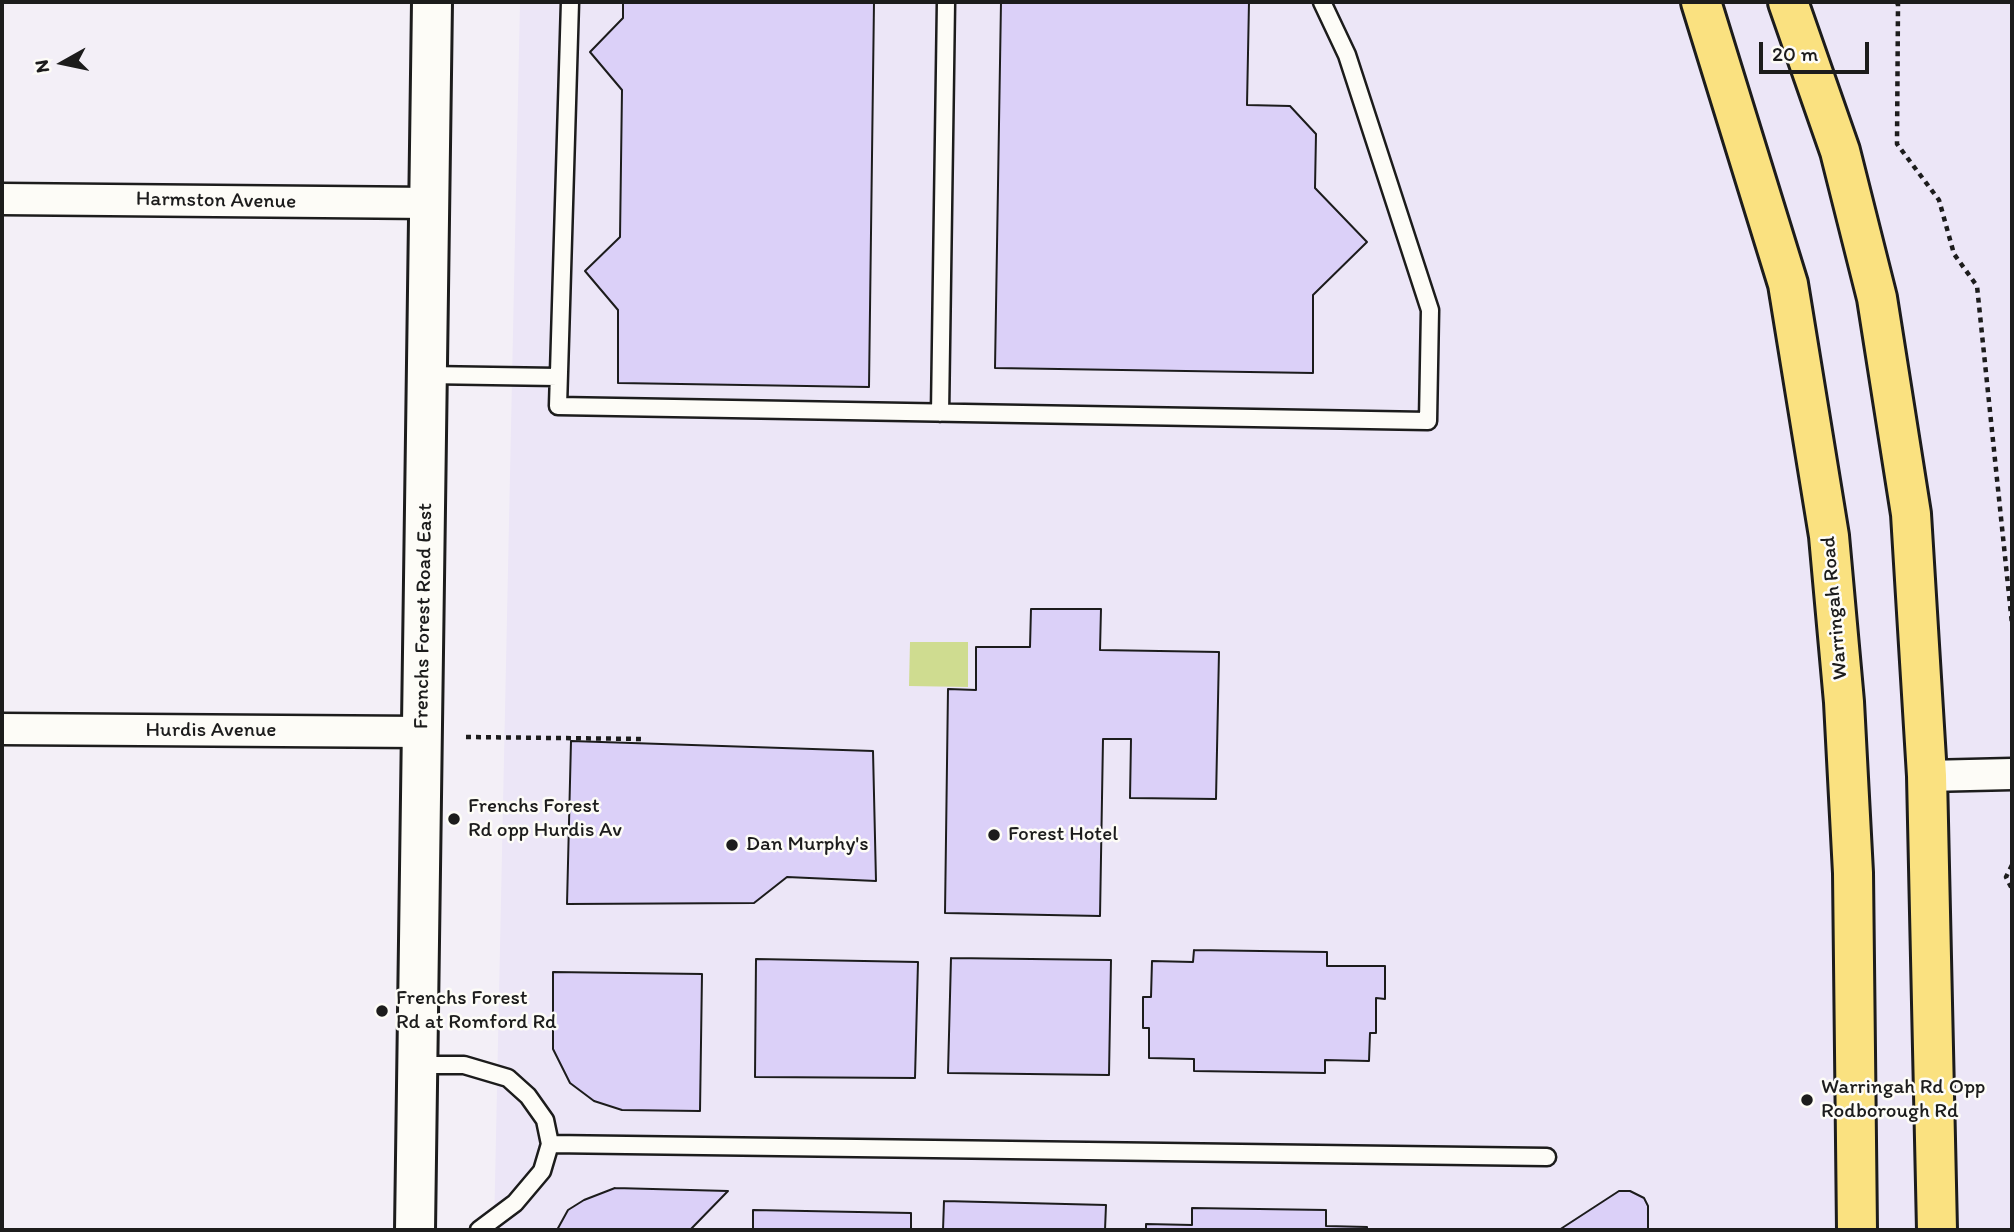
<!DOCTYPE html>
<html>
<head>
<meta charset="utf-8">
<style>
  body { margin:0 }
  #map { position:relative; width:2014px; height:1232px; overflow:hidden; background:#f3eff7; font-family:Itim,sans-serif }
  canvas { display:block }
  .frame { position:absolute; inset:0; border:4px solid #1c1c1c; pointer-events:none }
  .north { position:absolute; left:28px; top:28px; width:70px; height:70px; -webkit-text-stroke:5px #fdfcf7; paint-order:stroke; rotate:261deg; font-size:19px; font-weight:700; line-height:28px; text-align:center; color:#1c1c1c }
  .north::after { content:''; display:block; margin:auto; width:24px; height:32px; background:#1c1c1c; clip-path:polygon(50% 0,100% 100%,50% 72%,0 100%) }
  .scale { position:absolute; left:1759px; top:42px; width:110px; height:32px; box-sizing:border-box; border:4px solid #1c1c1c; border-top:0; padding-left:9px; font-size:21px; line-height:24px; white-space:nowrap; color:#1c1c1c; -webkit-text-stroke:5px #fdfcf7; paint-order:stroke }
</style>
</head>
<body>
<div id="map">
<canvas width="2014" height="1232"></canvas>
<div class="frame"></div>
<div class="north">N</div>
<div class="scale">20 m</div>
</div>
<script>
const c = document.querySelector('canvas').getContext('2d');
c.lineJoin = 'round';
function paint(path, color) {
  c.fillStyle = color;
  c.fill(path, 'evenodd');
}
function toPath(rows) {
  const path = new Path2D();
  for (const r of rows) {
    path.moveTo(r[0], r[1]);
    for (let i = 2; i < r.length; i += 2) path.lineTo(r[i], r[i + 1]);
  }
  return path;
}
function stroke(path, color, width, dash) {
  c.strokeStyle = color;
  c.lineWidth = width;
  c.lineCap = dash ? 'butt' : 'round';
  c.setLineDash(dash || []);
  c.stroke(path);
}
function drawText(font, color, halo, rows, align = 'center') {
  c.font = font + ' Itim,sans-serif';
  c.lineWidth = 5;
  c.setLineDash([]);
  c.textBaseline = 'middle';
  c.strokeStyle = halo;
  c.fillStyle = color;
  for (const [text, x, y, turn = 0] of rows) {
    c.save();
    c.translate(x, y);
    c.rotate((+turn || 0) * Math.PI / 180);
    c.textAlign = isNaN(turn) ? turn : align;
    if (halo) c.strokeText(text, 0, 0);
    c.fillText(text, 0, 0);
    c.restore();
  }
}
paint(toPath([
  [520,2,2012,2,2012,1230,494,1230]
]), '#ece6f7');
paint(toPath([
  [910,642,968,642,968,687,909,686]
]), '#cfdc90');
const building = toPath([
  [623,2,874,2,869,387,618,383,618,310,585,271,620,237,622,90,590,52,623,18,623,2],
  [1001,2,1249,2,1247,105,1290,106,1316,134,1315,188,1367,242,1313,295,1313,373,995,368,1001,2],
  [1031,609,1101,609,1100,650,1219,652,1216,799,1130,798,1131,739,1103,739,1100,916,945,913,948,689,976,690,976,647,1030,647,1031,609],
  [571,741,873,751,876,881,787,877,754,903,567,904,571,741],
  [1194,950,1327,952,1327,966,1385,966,1385,999,1376,998,1376,1033,1370,1033,1369,1061,1325,1060,1325,1073,1194,1071,1194,1059,1149,1058,1149,1028,1143,1028,1143,997,1151,997,1152,961,1193,962,1194,950],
  [951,958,1111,960,1109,1075,948,1073,951,958],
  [756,959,918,962,915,1078,755,1077,756,959],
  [553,972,702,974,700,1111,622,1110,594,1101,570,1083,553,1049,553,972],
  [615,1188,728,1191,690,1230,557,1230,568,1210,584,1200,615,1188],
  [1619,1191,1630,1191,1644,1198,1648,1206,1648,1230,1559,1230,1619,1191],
  [944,1201,1106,1205,1105,1230,943,1230,944,1201],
  [1192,1208,1326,1210,1326,1226,1367,1227,1367,1230,1146,1230,1146,1224,1192,1225,1192,1208],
  [753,1210,911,1213,911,1230,753,1230,753,1210]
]);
paint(building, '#dbd0f8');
stroke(building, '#1c1c1c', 2);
const lane = toPath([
  [570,2,558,406,1428,421,1430,310,1347,55,1322,2],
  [427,375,557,377],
  [940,413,946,2],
  [418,1065,464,1065,508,1078,528,1096,545,1120,550,1144,542,1171,515,1203,479,1230],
  [550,1144,1547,1157]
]);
const street = toPath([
  [2,199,430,203],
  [2,729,421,732],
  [1927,776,2012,774]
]);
const secondary = toPath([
  [415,1230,432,2]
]);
const highway = toPath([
  [1701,2,1788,284,1829,536,1844,702,1853,873,1857,1230],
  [1788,2,1840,151,1877,298,1911,514,1927,776,1937,1230]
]);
stroke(lane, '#1c1c1c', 21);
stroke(street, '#1c1c1c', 35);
stroke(secondary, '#1c1c1c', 44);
stroke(highway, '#1c1c1c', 44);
stroke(toPath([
  [1896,2,1898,4,1897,144,1939,200,1954,254,1977,286,2012,624],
  [466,737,646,739],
  [2012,865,2006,877,2012,889]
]), '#1c1c1c', 4.5, [5, 5]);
stroke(lane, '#fdfcf7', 16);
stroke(street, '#fdfcf7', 30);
stroke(secondary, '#fdfcf7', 38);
stroke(highway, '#fae180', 38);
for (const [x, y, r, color] of [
  [454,819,7,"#1c1c1c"],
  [994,835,7,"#1c1c1c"],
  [732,845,7,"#1c1c1c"],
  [382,1011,7,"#1c1c1c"],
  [1807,1100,7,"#1c1c1c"]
]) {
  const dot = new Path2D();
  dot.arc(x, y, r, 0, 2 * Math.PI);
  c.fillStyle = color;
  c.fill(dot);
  stroke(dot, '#fdfcf7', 2.5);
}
drawText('21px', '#1c1c1c', '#fdfcf7', [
  ["Harmston Avenue",216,201,1],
  ["Warringah Road",1835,608,-95],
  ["Frenchs Forest Road East",424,616,-89],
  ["Hurdis Avenue",211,731]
]);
drawText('21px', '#1c1c1c', '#fdfcf7', [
  ["Frenchs Forest",468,807],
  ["Rd opp Hurdis Av",468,831],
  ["Forest Hotel",1008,835],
  ["Dan Murphy's",746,845],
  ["Frenchs Forest",396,999],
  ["Rd at Romford Rd",396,1023],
  ["Warringah Rd Opp",1821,1088],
  ["Rodborough Rd",1821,1112]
], 'left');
</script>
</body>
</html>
